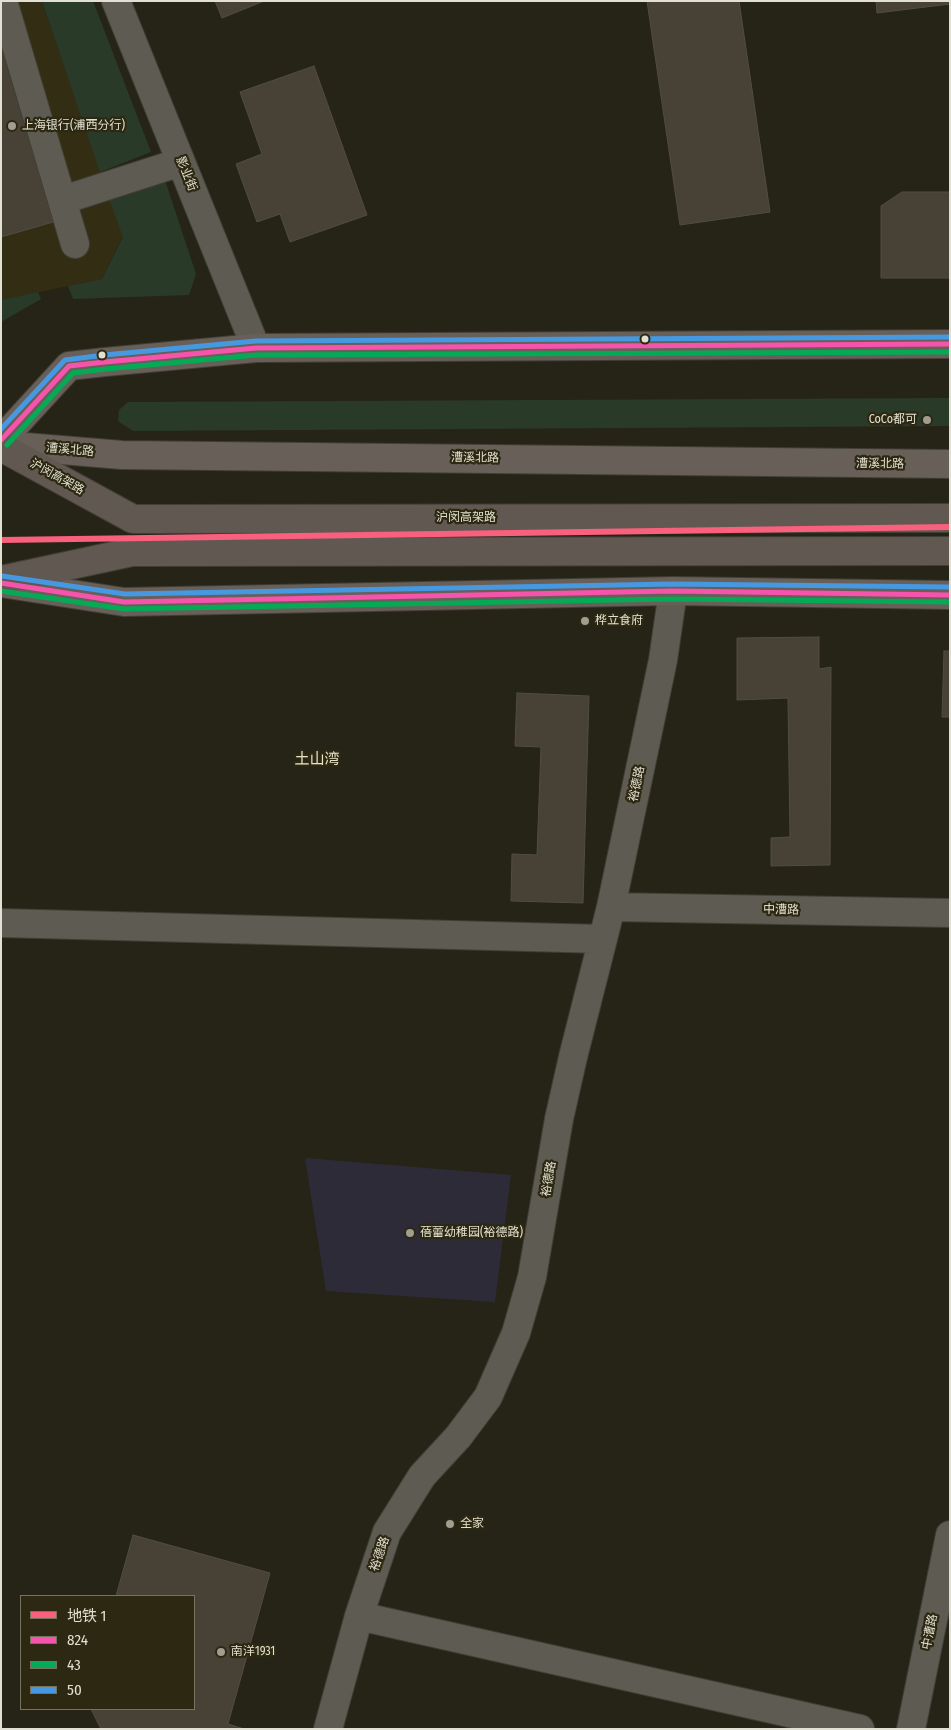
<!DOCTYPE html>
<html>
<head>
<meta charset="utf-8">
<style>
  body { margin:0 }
  #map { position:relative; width:951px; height:1730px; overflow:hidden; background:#262417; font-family:"Fira Sans Condensed","Noto Sans SC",sans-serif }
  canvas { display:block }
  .frame { position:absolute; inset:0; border:2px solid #e2e0d2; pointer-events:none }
  .legend { position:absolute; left:20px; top:1595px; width:175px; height:115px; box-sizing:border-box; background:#2c2811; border:1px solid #75725e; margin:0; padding:6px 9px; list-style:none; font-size:15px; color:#e2e0d2 }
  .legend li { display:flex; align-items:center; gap:10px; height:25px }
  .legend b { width:25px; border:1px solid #75725e }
</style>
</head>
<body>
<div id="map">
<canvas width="951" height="1730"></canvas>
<div class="frame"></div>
<ul class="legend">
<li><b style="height:6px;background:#f8607d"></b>地铁 1</li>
<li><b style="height:6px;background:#f653ac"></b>824</li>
<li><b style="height:6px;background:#06aa56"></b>43</li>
<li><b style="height:6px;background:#4699e1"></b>50</li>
</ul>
</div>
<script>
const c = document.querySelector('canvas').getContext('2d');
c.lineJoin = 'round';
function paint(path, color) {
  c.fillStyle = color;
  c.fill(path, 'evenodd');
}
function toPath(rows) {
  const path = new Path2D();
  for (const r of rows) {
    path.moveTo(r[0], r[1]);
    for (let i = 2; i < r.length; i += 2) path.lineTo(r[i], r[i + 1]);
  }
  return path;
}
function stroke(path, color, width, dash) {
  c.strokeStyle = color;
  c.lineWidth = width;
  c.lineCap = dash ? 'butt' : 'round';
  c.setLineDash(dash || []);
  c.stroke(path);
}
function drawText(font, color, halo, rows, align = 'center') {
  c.font = font + ' "Fira Sans Condensed","Noto Sans SC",sans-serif';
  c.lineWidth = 4.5;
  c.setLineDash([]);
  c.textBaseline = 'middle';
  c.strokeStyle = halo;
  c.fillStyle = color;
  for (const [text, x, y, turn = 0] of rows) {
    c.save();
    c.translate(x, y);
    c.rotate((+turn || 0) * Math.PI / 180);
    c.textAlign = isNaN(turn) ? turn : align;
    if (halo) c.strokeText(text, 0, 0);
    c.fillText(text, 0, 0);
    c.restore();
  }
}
paint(toPath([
  [1,1,42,1,123,236,102,279,1,300]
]), '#332e13');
paint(toPath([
  [305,1158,511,1175,495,1302,326,1291]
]), '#2e2b38');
paint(toPath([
  [42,1,93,1,151,152,100,172],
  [165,180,196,274,189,295,73,299,68,286,102,279,123,237,109,199],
  [38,292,41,299,1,322,1,300],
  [950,398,950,426,133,431,118,421,119,410,128,402]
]), '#2a3a29');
const building = toPath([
  [215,1,264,1,222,18,215,1],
  [647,1,739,1,770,212,680,225,647,1],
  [876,1,950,1,950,4,877,13,876,1],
  [1,42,53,222,1,237,1,42],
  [314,66,367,215,290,242,280,214,257,222,236,164,262,154,240,92,314,66],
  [902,192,950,192,950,278,881,278,881,206,902,192],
  [819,637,819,669,831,667,830,865,771,866,771,838,790,837,788,698,737,700,737,638,819,637],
  [944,651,950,651,950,717,942,717,944,651],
  [517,693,589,696,583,903,511,901,512,854,537,855,541,747,515,746,517,693],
  [133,1535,270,1573,228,1724,244,1729,101,1729,91,1709,194,1709,194,1596,116,1596,133,1535]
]);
paint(building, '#474136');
stroke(building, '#524d44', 1);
const minor = toPath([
  [3,1,75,244],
  [116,1,256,348],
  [63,200,181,162],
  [611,907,950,913],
  [1,923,603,939],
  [359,1616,860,1729],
  [328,1729,359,1616,387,1532,422,1476,458,1437,488,1397,516,1333,532,1277,559,1119,573,1057,611,907,663,660,673,591],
  [911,1729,950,1535]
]);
const major = toPath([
  [1,440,69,366,105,362,256,348,950,344],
  [1,445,122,455,950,464],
  [1,583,124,602,673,591,950,595]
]);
const highway = toPath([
  [1,447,133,519,950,518],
  [1,580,132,552,950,551]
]);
stroke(minor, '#413f35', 30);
stroke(major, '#413f35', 30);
stroke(highway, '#413f35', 30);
stroke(minor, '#5d5b52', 28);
stroke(major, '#675f58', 28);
stroke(highway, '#625852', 28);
stroke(toPath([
  [1,440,69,366,105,362,256,348,950,344],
  [1,583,124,602,673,591,950,595]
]), '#f653ac', 5);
stroke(toPath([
  [7,445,73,373,106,369,256,355,950,352],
  [1,591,124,609,673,599,950,602]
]), '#06aa56', 5);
stroke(toPath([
  [1,429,65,360,104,355,256,341,950,337],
  [2,576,125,594,673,584,950,587]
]), '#4699e1', 5);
stroke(toPath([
  [1,540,950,527]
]), '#f8607d', 6);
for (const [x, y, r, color] of [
  [12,126,5,"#a09e91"],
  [645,339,4.5,"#e2e0d2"],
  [102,355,4.5,"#e2e0d2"],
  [927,420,5,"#a09e91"],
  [585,621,5,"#a09e91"],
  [410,1233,5,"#a09e91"],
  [450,1524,5,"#a09e91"],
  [221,1652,5,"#a09e91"]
]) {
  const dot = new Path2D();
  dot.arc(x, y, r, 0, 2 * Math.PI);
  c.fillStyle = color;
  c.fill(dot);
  stroke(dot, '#2c2811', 2);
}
drawText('12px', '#e2e0d2', '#2c2811', [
  ["上海银行(浦西分行)",22,126],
  ["CoCo都可",917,420,"right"],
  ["桦立食府",595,621],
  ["蓓蕾幼稚园(裕德路)",420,1233],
  ["全家",460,1524],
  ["南洋1931",231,1652]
], 'left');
drawText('12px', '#e2e0d2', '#2c2811', [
  ["影业街",186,174,68],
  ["漕溪北路",70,450,5],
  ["漕溪北路",475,458,1],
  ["漕溪北路",880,464,1],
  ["沪闵高架路",57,477,29],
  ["沪闵高架路",466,518],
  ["裕德路",637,784,-78],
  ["中漕路",781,910,1],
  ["裕德路",549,1179,-80],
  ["裕德路",380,1554,-71],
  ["中漕路",930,1632,-79]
]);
drawText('15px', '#e7e2c7', '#2c2811', [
  ["土山湾",317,760]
]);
</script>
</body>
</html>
